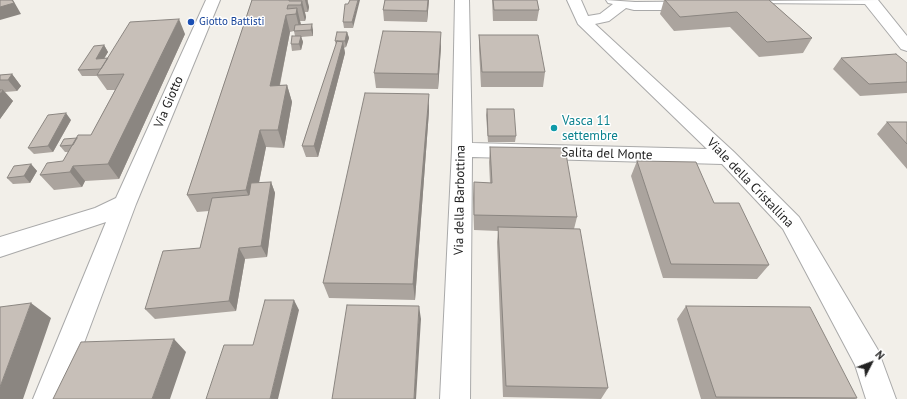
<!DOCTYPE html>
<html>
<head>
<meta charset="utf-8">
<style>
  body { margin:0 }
  #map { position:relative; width:907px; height:399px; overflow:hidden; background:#f2efe9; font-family:"PT Sans",sans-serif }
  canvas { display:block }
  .north { position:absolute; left:851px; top:343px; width:40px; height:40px; -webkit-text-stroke:3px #fff; paint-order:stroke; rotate:48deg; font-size:11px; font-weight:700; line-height:16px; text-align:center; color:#222 }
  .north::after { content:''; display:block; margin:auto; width:14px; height:18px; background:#222; clip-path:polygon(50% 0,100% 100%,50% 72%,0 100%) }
</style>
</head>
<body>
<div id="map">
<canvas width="907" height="399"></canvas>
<div class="north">N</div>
</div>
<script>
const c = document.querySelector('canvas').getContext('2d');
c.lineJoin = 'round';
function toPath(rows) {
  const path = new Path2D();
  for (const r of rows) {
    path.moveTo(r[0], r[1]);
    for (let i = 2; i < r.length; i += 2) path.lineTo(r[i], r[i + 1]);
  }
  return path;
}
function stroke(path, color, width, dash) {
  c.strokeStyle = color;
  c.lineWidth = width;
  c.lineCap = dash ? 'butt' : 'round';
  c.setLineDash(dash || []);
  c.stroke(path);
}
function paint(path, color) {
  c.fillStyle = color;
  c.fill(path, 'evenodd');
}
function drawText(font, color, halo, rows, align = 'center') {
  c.font = font + ' "PT Sans",sans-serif';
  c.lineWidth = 3;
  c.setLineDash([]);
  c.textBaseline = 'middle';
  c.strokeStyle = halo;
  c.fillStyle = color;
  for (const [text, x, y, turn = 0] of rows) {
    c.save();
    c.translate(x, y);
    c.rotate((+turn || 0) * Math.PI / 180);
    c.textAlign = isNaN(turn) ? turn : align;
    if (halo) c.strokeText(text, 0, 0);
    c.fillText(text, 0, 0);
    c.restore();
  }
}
const minor = toPath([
  [206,0,220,0,136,204,63,399,33,399,106,222,0,257,0,237,95,208,116,198,206,0],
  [455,0,469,0,472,143,707,149,578,24,567,0,581,0,588,16,600,14,613,4,608,3,606,0,635,2,878,0,907,36,907,51,901,49,865,4,756,3,668,10,634,10,626,8,609,21,595,24,734,152,799,217,878,350,896,399,866,399,855,365,783,229,722,164,472,157,470,399,440,399,452,150,455,0]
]);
stroke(minor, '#a9a9a9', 2);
paint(minor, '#fff');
paint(toPath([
  [252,0,308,0,308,2,309,7,308,12,305,12,306,17,305,21,300,21,301,25,313,30,313,36,301,37,303,42,301,50,292,51,291,44,295,36,294,31,290,32,280,85,287,85,292,102,284,148,266,147,259,183,271,182,275,193,267,257,245,259,236,311,155,319,145,309,200,248,209,211,197,212,187,195],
  [350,0,353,28,344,28,343,22],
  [385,0,429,0,427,22,384,21,383,10],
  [492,0,537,0,539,10,537,21,493,21],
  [664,0,769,0,812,38,803,53,759,57,730,27,674,31,660,14],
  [347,32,349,38,346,47,344,48,345,53,318,157,306,157,302,146,336,45,335,41],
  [185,34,119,179,85,181,82,187,54,190,40,175,63,161,68,152,65,152,60,146,77,138,91,135,115,90,107,90,97,76,82,76,78,70,104,45,108,52,104,59,108,58],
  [479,35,545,72,543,87,481,87,479,49],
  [441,47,438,89,376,88,374,73],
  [841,58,907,63,907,93,860,96,833,69],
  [12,74,21,86,17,91,5,92,13,101,0,119,0,75],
  [487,109,516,136,515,142,488,142,486,115],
  [429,111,415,300,329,298,323,283],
  [71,120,53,152,34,154,28,148],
  [887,122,907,122,907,169,877,134],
  [490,147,577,217,574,229,608,388,601,399,503,397,497,242,498,231,474,230,473,198,474,182,490,183,489,162],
  [637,161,714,203,769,265,757,279,663,278,631,176],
  [31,164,37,171,30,183,13,184,7,178],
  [686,306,857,398,855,399,701,399,677,319]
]), '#aba49e');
paint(toPath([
  [12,0,13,0,21,14,0,20,0,7],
  [305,0,307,0,309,7,308,12],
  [358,0,360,0,353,28,352,22],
  [428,0,429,0,427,22,427,11],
  [302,1,306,17,305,21,301,5],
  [297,8,301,25,300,31,296,14],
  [286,15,290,32,276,103,270,86],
  [179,19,185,34,119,179,108,164],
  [312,24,313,30,313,36,311,30],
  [347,32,349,38,346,47,345,41],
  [441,32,441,47,438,89,438,74],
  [301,36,303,42,301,50,299,44],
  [343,42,345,53,318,157,314,146],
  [104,45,108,52,100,65,96,59],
  [12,74,21,86,17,91,8,80],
  [287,85,292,102,284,148,278,130],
  [3,90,13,101,0,119,0,94],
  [429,94,429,111,415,300,413,284],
  [66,113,71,120,53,152,48,146],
  [260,130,266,147,254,207,246,190],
  [31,164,37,171,30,183,24,176],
  [73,166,85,181,82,187,70,172],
  [271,182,275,193,267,257,261,246],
  [239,248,245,259,236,311,229,301],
  [294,300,299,310,278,399,270,399],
  [31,303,51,318,23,399,0,399,0,387],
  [419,306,421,319,416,399,414,399],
  [174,339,186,352,170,399,152,399]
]), '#8b8681');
const building = toPath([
  [0,0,12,0,14,3,0,7,0,0],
  [252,0,289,0,289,1,302,1,301,5,288,5,287,9,297,8,296,14,286,15,270,86,287,85,278,130,260,130,246,190,187,195,252,0],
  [350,0,358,0,352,22,343,22,345,4,348,4,350,0],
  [385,0,428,0,427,11,383,10,385,0],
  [493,0,537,0,539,10,494,10,493,0],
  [665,0,769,0,812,38,767,42,737,12,680,17,665,0],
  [179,19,108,164,73,166,70,172,40,175,47,163,63,161,78,135,91,135,124,74,97,75,130,22,179,19],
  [312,24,311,30,294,31,295,25,312,24],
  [383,31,441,32,438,74,374,73,383,31],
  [337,32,347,32,345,41,335,41,337,32],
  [479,35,538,35,545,72,482,72,479,35],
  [292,36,301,36,299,44,291,44,292,36],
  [337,41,343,42,314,146,302,146,337,41],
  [104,45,96,59,108,58,101,69,78,70,94,46,104,45],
  [896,54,907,63,907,82,869,84,841,58,896,54],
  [12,74,8,80,0,80,0,75,12,74],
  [0,90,3,90,0,94,0,90],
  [365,93,429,94,413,284,323,283,365,93],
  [487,109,514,109,516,136,488,136,487,109],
  [66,113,48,146,28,148,48,115,66,113],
  [887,122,907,122,907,144,887,122],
  [77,138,73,145,60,146,64,139,77,138],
  [490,147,565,148,577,217,474,215,474,182,492,183,490,147],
  [637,161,696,162,714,203,739,203,769,265,671,264,637,161],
  [31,164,24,176,7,178,14,166,31,164],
  [271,182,261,246,239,248,229,301,145,309,163,251,200,248,212,198,249,195,251,183,271,182],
  [498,227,580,229,608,388,506,386,498,227],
  [265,300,294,300,270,399,206,399,224,345,253,345,265,300],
  [31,303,0,387,0,307,31,303],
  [347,305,419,306,414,399,332,399,347,305],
  [686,306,810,307,857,398,716,397,686,306],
  [174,339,152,399,53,399,81,342,174,339]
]);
paint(building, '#c7bfb8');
stroke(building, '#8b8681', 1);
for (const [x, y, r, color] of [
  [191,22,4,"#1a4fb4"],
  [554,128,4,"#0f9aa8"]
]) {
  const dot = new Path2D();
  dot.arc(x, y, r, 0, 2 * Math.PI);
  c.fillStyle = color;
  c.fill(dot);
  stroke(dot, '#fff', 1.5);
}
drawText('11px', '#164399', '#fff', [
  ["Giotto Battisti",199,22]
], 'left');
drawText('13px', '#222', '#fff', [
  ["Via Giotto",169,102,-67],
  ["Salita del Monte",607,154,2],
  ["Viale della Cristallina",750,183,46],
  ["Via della Barbottina",460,200,-89]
]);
drawText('13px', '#0d838f', '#fff', [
  ["Vasca 11",562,121],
  ["settembre",562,136]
], 'left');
</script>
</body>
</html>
